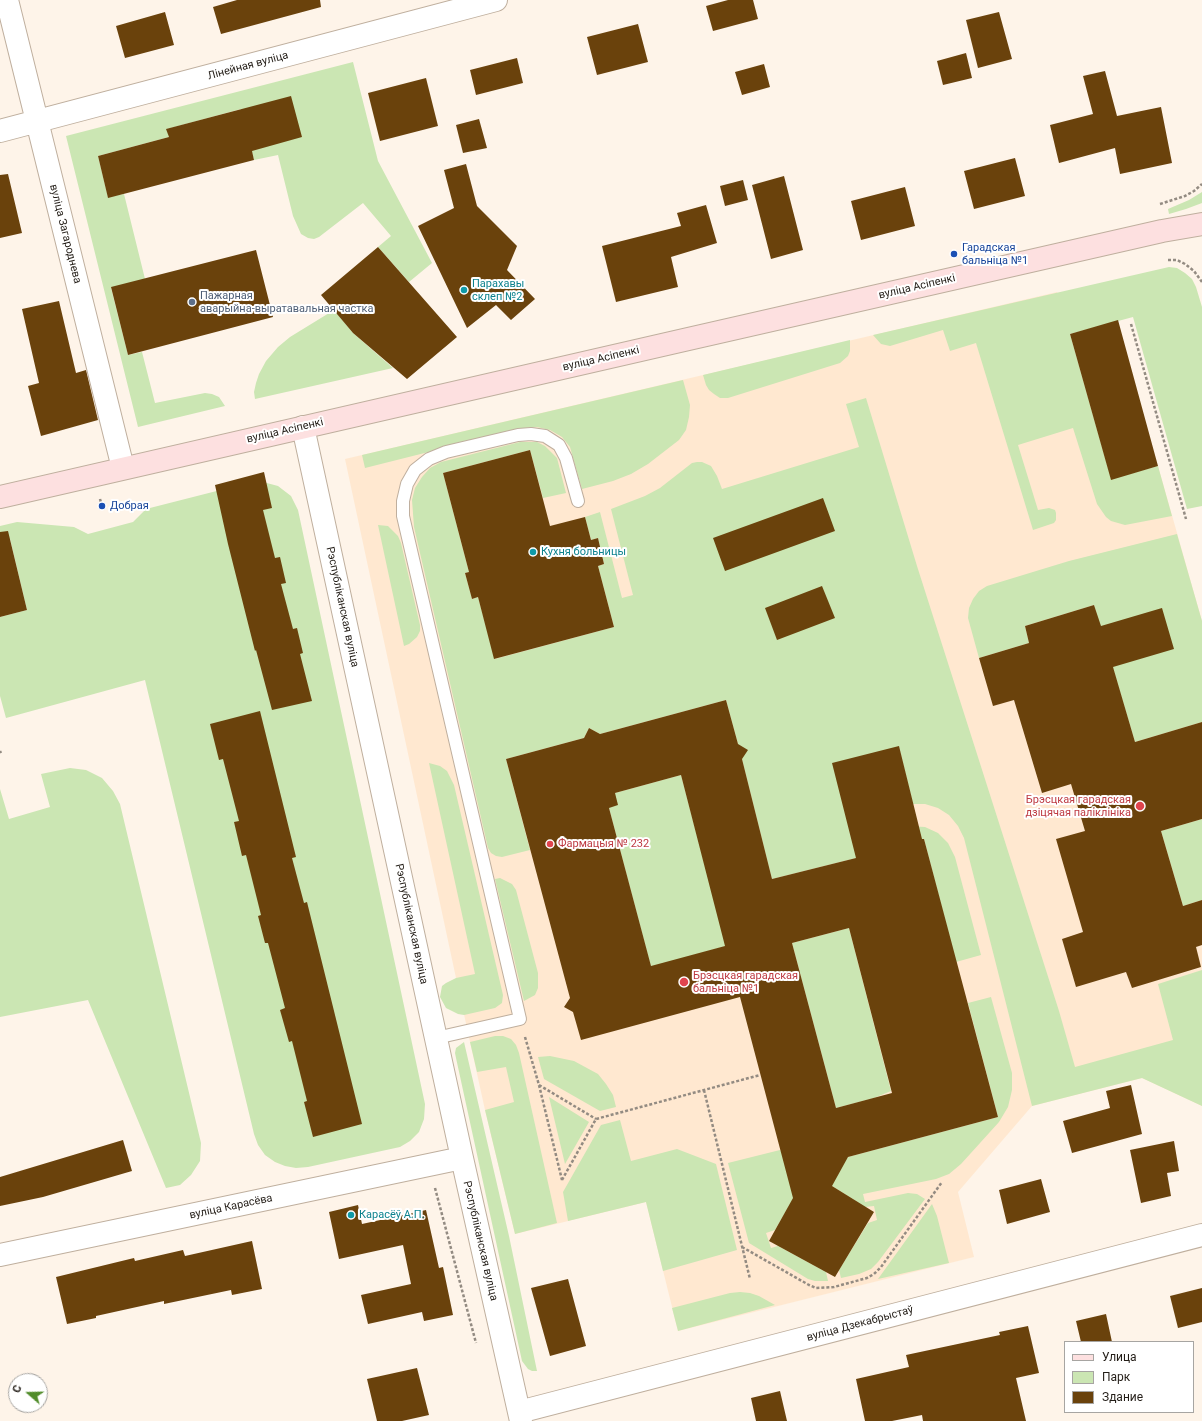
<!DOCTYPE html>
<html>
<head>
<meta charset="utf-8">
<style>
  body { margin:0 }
  #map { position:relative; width:1202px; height:1421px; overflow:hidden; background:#fef4e9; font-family:Roboto,sans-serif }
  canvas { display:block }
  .legend { position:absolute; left:1064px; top:1341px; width:130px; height:72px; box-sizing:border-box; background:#fff; border:1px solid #a7a5a2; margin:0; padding:5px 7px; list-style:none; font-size:12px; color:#231d17 }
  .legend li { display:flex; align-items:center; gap:8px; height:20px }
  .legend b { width:20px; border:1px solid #a7a5a2 }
  .north { position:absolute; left:8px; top:1373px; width:40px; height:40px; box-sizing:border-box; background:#fff; border:1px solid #a7a5a2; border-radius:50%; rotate:290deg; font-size:11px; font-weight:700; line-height:16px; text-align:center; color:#231d17 }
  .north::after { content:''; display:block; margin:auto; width:14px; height:18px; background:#518c2a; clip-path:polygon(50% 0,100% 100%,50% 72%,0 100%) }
</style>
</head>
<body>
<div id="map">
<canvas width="1202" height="1421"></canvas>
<ul class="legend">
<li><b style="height:5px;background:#fde0e0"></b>Улица</li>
<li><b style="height:11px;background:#cbe6b3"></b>Парк</li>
<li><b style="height:11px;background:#6a420c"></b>Здание</li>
</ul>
<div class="north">С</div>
</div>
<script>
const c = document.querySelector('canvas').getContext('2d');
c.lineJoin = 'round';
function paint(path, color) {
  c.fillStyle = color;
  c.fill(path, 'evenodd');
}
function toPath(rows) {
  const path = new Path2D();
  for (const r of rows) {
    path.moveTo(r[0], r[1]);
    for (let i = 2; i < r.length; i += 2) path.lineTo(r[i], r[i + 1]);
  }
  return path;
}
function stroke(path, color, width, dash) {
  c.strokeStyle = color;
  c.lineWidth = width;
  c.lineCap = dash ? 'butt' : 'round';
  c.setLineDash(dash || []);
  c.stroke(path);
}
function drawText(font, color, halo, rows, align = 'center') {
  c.font = font + ' Roboto,sans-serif';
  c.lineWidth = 4;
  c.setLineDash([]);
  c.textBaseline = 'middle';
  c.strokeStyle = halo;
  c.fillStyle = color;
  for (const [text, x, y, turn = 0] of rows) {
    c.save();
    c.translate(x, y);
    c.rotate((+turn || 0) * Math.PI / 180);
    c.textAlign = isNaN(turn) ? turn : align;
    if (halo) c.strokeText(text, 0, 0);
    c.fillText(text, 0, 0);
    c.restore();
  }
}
paint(toPath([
  [1057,292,1070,334,1111,479,1158,466,1202,621,1202,1106,1142,1078,1032,1106,958,1192,974,1257,678,1331,646,1202,515,1234,485,1110,456,978,345,459]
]), '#ffe8d0');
paint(toPath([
  [353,62,378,161,432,263,409,282,378,247,391,236,363,203,319,237,314,239,308,238,301,234,293,216,278,155,254,160,241,109,167,129,169,137,98,156,108,197,124,194,145,279,111,288,128,355,142,352,155,403,205,393,212,394,219,397,225,406,138,427,66,136],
  [1202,192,1202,203,1186,209,1169,214,1168,209,1189,200],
  [1169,267,1177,268,1185,273,1192,279,1196,287,1202,307,1202,506,1187,509,1133,317,1070,334,1111,479,1158,466,1172,516,1125,525,1111,521,1106,517,1097,504,1073,428,1018,445,1038,510,1049,508,1055,510,1056,513,1056,520,1054,523,1033,530,976,343,950,351,943,330,890,346,881,344,873,335],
  [334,310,353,333,393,368,255,399,254,392,256,383,259,374,266,361,278,347,290,337],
  [850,340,850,351,848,356,840,363,728,398,720,398,714,394,709,390,706,385,703,375],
  [683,380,690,405,689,417,686,430,679,440,648,464,631,474,613,481,582,489,570,447,562,437,550,430,537,427,524,428,365,468,362,455],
  [866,398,917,566,1059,1011,1075,1067,1173,1040,1158,984,1202,970,1202,1106,1142,1078,1032,1106,964,838,958,826,949,815,938,808,925,804,913,804,899,747,856,858,772,879,742,759,726,700,600,734,589,728,584,738,506,759,530,850,502,857,496,856,491,853,488,848,414,527,412,500,415,488,422,477,430,468,441,462,520,442,537,442,545,446,557,458,566,493,543,498,530,450,443,473,469,572,465,573,472,599,478,597,495,659,614,627,598,566,604,564,598,538,591,540,585,517,600,512,622,598,633,595,611,509,645,496,660,488,692,463,697,462,702,462,711,466,717,476,722,489,859,447,846,404],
  [263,482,278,486,291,496,298,510,425,1104,424,1119,419,1132,410,1141,400,1147,308,1167,296,1168,285,1166,275,1162,265,1155,258,1145,254,1134,145,680,6,718,0,696,0,617,27,610,10,539,0,541,0,526,17,522,74,527,88,534,133,522,146,509,248,483],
  [378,525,388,526,398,536,401,543,420,625,420,631,417,637,409,644,404,646],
  [1177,534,1202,621,1202,722,1135,742,1094,605,1025,626,1029,643,979,658,968,618,969,608,973,599,979,591,987,586,1069,561],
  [429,763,440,766,447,771,454,785,503,995,502,1003,495,1008,464,1015,458,1014,446,1008,440,997,442,986,446,983,456,978,475,974],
  [70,768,86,770,102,778,113,791,120,804,201,1143,200,1161,191,1175,180,1185,166,1188,88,1000,0,1017,0,789,9,819,50,807,41,774],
  [681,775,726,946,651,967,609,808,615,793],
  [1202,819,1202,900,1183,906,1161,831],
  [909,826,925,827,938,833,948,843,955,857,981,955,956,962,924,839,888,848],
  [500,878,512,884,516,890,538,973,538,988,535,995,524,1001,495,879],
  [849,928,891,1091,874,1098,836,1108,792,943],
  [991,997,1012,1073,1012,1090,1008,1107,999,1122,961,1164,949,1174,936,1179,863,1194,865,1202,908,1193,917,1194,925,1199,878,1262,871,1269,859,1274,841,1278,839,1270,868,1223,877,1220,874,1206,865,1207,818,1177,848,1157,998,1117,968,1003],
  [495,1036,503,1036,511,1039,516,1045,519,1053,557,1223,515,1234,485,1110,514,1102,506,1067,477,1072,470,1042],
  [464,1042,509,1236,537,1371,532,1371,528,1369,522,1361,456,1058,455,1053,456,1048],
  [550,1056,574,1061,598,1074,606,1084,613,1095,616,1107,600,1111,544,1079,538,1057],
  [549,1097,589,1122,565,1164],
  [620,1120,631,1161,677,1149,716,1164,737,1250,663,1271,646,1202,568,1221,563,1192,601,1125],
  [780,1150,805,1179,775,1230,766,1233,771,1248,778,1246,826,1272,828,1281,815,1281,808,1279,749,1243,728,1163],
  [932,1204,937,1216,949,1263,878,1279],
  [740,1292,750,1293,759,1296,775,1305,678,1331,672,1308,730,1293]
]), '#cbe6b3');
paint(toPath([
  [237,0,320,0,321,7,221,34,213,7],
  [728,0,753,0,758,19,713,31,706,6],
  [165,12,174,45,125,58,116,26],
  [999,12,1012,59,978,68,966,20],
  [638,24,648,62,597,75,587,37],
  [966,53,972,78,943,85,937,61],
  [517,58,523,83,476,95,470,70],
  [764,64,770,87,742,95,735,72],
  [1105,71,1117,116,1161,107,1172,163,1120,174,1115,148,1059,163,1050,125,1093,114,1083,76],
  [426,78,438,126,380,141,368,93],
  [291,96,302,137,252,151,254,160,108,198,98,156,169,137,166,129],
  [479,119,487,148,463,153,456,125],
  [1015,158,1025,196,974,209,964,171],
  [466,164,477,206,517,246,507,270,535,299,511,320,496,305,467,328,418,226,454,208,444,170],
  [8,174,22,233,0,238,0,175],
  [784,176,803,250,771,259,752,185],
  [743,180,748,200,725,206,720,186],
  [905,187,915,226,861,240,851,201],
  [706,205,717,243,671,257,678,287,616,302,602,246,681,226,677,213],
  [378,247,457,337,407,379,353,333,321,295],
  [256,250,273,317,128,355,111,287],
  [59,301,76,373,86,370,98,420,41,436,28,386,39,383,22,309],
  [1118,320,1158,466,1111,480,1070,334],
  [530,450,550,526,585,517,591,540,598,538,604,564,598,566,614,627,494,659,478,597,472,599,465,573,469,572,443,473],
  [264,472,272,508,263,510,275,558,280,557,286,583,281,584,293,629,297,628,303,653,300,654,312,701,272,710,256,650,255,651,228,544,215,485],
  [823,498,835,531,725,571,713,538],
  [8,531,27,610,0,617,0,532],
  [822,586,835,618,777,640,765,608],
  [1094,605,1101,626,1162,608,1174,649,1113,667,1135,742,1202,722,1202,819,1161,831,1183,906,1202,900,1202,945,1196,947,1201,967,1132,988,1126,972,1076,987,1062,939,1083,932,1056,839,1085,831,1071,784,1042,793,1014,700,993,706,979,658,1029,643,1025,626],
  [726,700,738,744,748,750,742,759,772,879,856,858,832,763,899,746,922,839,924,839,998,1117,848,1157,832,1186,874,1212,835,1277,769,1241,793,1198,740,997,581,1040,573,1012,564,1007,570,998,506,759,584,738,589,728,600,734],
  [681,775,725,946,651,966,609,808,618,805,615,793],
  [849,928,892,1093,836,1108,792,943],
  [260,711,296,857,292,858,304,903,307,902,362,1124,313,1137,304,1102,307,1101,292,1041,289,1042,280,1010,285,1008,268,943,265,943,258,916,261,915,246,855,242,856,234,822,239,821,223,759,219,760,210,724],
  [1131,1085,1142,1134,1072,1153,1063,1121,1110,1108,1106,1091],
  [123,1140,132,1171,43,1197,0,1206,0,1177],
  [1174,1141,1179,1171,1167,1173,1171,1196,1141,1203,1130,1150],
  [1041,1179,1050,1212,1007,1224,999,1190],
  [358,1205,362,1224,426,1210,439,1268,443,1267,453,1315,424,1321,422,1312,368,1324,361,1295,411,1284,403,1245,339,1259,329,1212],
  [252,1241,262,1289,232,1295,231,1290,164,1304,164,1301,96,1316,96,1318,67,1324,56,1277,134,1258,135,1261,183,1250,185,1256],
  [568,1279,586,1346,550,1356,531,1288],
  [1202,1288,1202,1322,1178,1328,1170,1296],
  [1106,1314,1112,1342,1081,1342,1076,1321],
  [1028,1326,1039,1373,1016,1378,1026,1421,923,1421,922,1415,892,1421,865,1421,856,1379,909,1367,906,1355,1000,1335,999,1332],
  [417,1368,429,1415,402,1421,377,1421,367,1379],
  [780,1391,787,1421,756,1421,751,1398]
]), '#6a420c');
const service = toPath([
  [436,1038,520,1019,403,516,403,501,407,484,415,470,429,459,446,452,518,435,531,434,545,436,559,445,566,458,578,501]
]);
const minor = toPath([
  [7,0,123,468],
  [0,131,496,0],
  [303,427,462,1158,521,1421],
  [0,1255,462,1158],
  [519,1412,1202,1235]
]);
const secondary = toPath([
  [0,497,684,340,1162,231,1202,224]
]);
stroke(service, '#bfaf9e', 14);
stroke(minor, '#bfaf9e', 24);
stroke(secondary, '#bfaf9e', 24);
stroke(toPath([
  [1160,204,1185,196,1194,191,1202,184],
  [1168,260,1177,260,1185,264,1194,271,1202,282],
  [1131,324,1186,519],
  [100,499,102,506],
  [0,751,1,753],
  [525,1037,539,1085,562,1180],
  [539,1085,596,1119],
  [704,1090,750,1279],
  [562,1180,596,1119,760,1075],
  [435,1188,476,1343],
  [742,1247,809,1285,816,1288,834,1287,867,1278,874,1274,881,1267,942,1182]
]), '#938b82', 2.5, [3, 2]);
stroke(service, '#fff', 12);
stroke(minor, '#fff', 22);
stroke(secondary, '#fde0e0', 22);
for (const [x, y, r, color] of [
  [954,254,4,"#1a4fb4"],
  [464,290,4,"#0f9aa8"],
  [192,302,4,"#5c6f8a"],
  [102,506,4,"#1a4fb4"],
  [533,552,4,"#0f9aa8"],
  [1140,806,5,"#e0444e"],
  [550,844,4,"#e0444e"],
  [684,982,5,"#e0444e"],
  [351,1215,4,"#0f9aa8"]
]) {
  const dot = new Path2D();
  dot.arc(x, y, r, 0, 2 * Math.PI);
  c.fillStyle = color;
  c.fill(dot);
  stroke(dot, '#fff', 1.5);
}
drawText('11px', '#231d17', '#fff', [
  ["Лінейная вуліца",248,66,-15],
  ["вуліца Загароднева",65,234,76],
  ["вуліца Асіпенкі",917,287,-13],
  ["вуліца Асіпенкі",601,359,-13],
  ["вуліца Асіпенкі",285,431,-13],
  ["Рэспубліканская вуліца",342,607,78],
  ["Рэспубліканская вуліца",411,924,78],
  ["вуліца Карасёва",231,1207,-12],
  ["Рэспубліканская вуліца",480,1241,77],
  ["вуліца Дзекабрыстаў",860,1324,-15]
]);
drawText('11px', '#164399', '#fff', [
  ["Гарадская",962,248],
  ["бальніца №1",962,261],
  ["Добрая",110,506]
], 'left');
drawText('11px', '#0d838f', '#fff', [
  ["Парахавы",472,284],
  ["склеп №2",472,297],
  ["Кухня больницы",541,552],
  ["Карасёў А.П.",359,1215]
], 'left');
drawText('11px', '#4e5e75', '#fff', [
  ["Пажарная",200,296],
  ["аварыйна-выратавальная частка",200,309]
], 'left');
drawText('11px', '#be3a42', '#fff', [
  ["Брэсцкая гарадская",1131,800,"right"],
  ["дзіцячая паліклініка",1131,813,"right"],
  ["Фармацыя № 232",558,844],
  ["Брэсцкая гарадская",693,976],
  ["бальніца №1",693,989]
], 'left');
</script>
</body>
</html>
